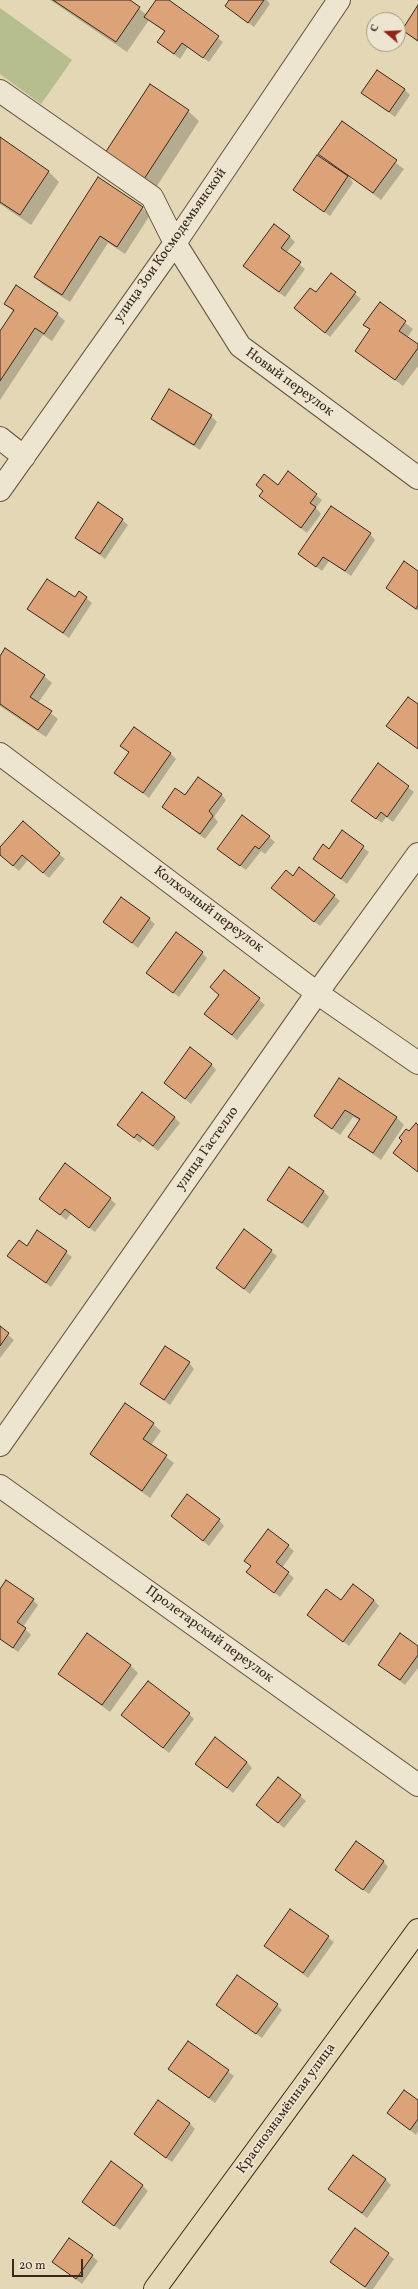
<!DOCTYPE html>
<html>
<head>
<meta charset="utf-8">
<style>
  body { margin:0 }
  #map { position:relative; width:418px; height:2289px; overflow:hidden; background:#e3d7b5; font-family:Vollkorn,serif }
  canvas { display:block }
  .north { position:absolute; left:366px; top:12px; width:40px; height:40px; box-sizing:border-box; background:#ede5cf; border:1px solid #a59a88; border-radius:50%; rotate:289deg; font-size:11px; font-weight:700; line-height:16px; text-align:center; color:#3a291d }
  .north::after { content:''; display:block; margin:auto; width:14px; height:18px; background:#8f2418; clip-path:polygon(50% 0,100% 100%,50% 72%,0 100%) }
  .scale { position:absolute; left:12px; top:2259px; width:71px; height:18px; box-sizing:border-box; border:2px solid #3a291d; border-top:0; padding-left:5px; font-size:12px; line-height:14px; white-space:nowrap; color:#3a291d; -webkit-text-stroke:3px #ede5cf; paint-order:stroke }
</style>
</head>
<body>
<div id="map">
<canvas width="418" height="2289"></canvas>
<div class="north">С</div>
<div class="scale">20 m</div>
</div>
<script>
const c = document.querySelector('canvas').getContext('2d');
c.lineJoin = 'round';
function paint(path, color) {
  c.fillStyle = color;
  c.fill(path, 'evenodd');
}
function toPath(rows) {
  const path = new Path2D();
  for (const r of rows) {
    path.moveTo(r[0], r[1]);
    for (let i = 2; i < r.length; i += 2) path.lineTo(r[i], r[i + 1]);
  }
  return path;
}
function stroke(path, color, width, dash) {
  c.strokeStyle = color;
  c.lineWidth = width;
  c.lineCap = dash ? 'butt' : 'round';
  c.setLineDash(dash || []);
  c.stroke(path);
}
function drawText(font, color, halo, rows, align = 'center') {
  c.font = font + ' Vollkorn,serif';
  c.lineWidth = 3.5;
  c.setLineDash([]);
  c.textBaseline = 'middle';
  c.strokeStyle = halo;
  c.fillStyle = color;
  for (const [text, x, y, turn = 0] of rows) {
    c.save();
    c.translate(x, y);
    c.rotate((+turn || 0) * Math.PI / 180);
    c.textAlign = isNaN(turn) ? turn : align;
    if (halo) c.strokeText(text, 0, 0);
    c.fillText(text, 0, 0);
    c.restore();
  }
}
paint(toPath([
  [0,8,72,60,41,104,0,74]
]), '#b5be8c');
paint(toPath([
  [50,0,128,0,147,15,157,0,167,0,223,42,209,62,188,47,180,59,158,42,165,32,149,20,127,52],
  [230,0,267,0,270,4,254,27,226,6],
  [418,7,418,42,403,30],
  [405,90,410,95,395,117,363,93],
  [188,111,199,121,155,189,117,163],
  [342,122,404,169,381,200,349,176,353,183,330,216,294,190,330,164,320,153],
  [0,139,48,171,59,182,31,225,0,204],
  [142,208,150,215,125,254,108,243,70,302,42,284,35,276],
  [289,236,295,242,286,253,305,269,285,297,250,271],
  [332,274,361,299,330,337,295,308,316,294],
  [5,303,57,314,65,321,52,341,43,335,0,400,0,333,14,312],
  [380,303,413,329,407,338,418,346,418,366,403,386,356,351,370,330,365,324],
  [211,416,217,422,200,450,157,424,152,419],
  [288,473,322,500,316,508,321,514,307,533,266,501],
  [122,520,128,525,105,559,76,538],
  [370,534,375,540,351,576,329,561,322,571,299,554],
  [418,572,418,611,387,588],
  [79,592,92,603,69,638,28,609,75,599],
  [0,658,44,676,52,683,38,703,58,719,46,737,0,706],
  [121,746,170,753,176,759,149,798,116,773,129,753],
  [378,765,414,792,393,822,386,817,382,823,358,806],
  [221,794,226,800,214,817,218,822,205,839,163,807,185,796],
  [342,832,369,852,347,884,314,859,329,850],
  [269,837,275,842,265,854,261,851,246,870,224,854],
  [0,849,59,854,65,859,49,878,28,860,19,871,0,855],
  [293,877,334,896,340,901,320,926,278,894],
  [149,919,155,924,138,948,104,922],
  [202,953,207,958,179,997,147,973],
  [224,971,265,1005,237,1040,211,1019,220,995],
  [211,1064,216,1070,191,1104,165,1083],
  [339,1080,396,1117,404,1125,381,1160,349,1137,360,1121,353,1117,340,1135,315,1116],
  [174,1117,180,1123,158,1151,143,1139,140,1143,124,1130],
  [323,1191,329,1197,308,1228,269,1199],
  [40,1198,110,1199,116,1204,95,1232,71,1214,66,1220],
  [244,1230,277,1256,250,1294,217,1268],
  [38,1231,72,1257,51,1287,9,1256,27,1247],
  [0,1328,14,1340,0,1358],
  [189,1363,194,1369,170,1405,141,1384],
  [153,1424,161,1431,151,1445,174,1463,150,1498,99,1461,91,1454],
  [172,1516,219,1520,224,1526,209,1546],
  [288,1546,294,1551,282,1568,294,1578,280,1597,247,1572,251,1566,245,1560],
  [0,1590,33,1600,38,1605,23,1627,31,1635,18,1652,0,1639],
  [374,1600,379,1606,349,1646,308,1615,342,1602],
  [418,1647,418,1668,405,1685,379,1665],
  [130,1665,138,1673,110,1712,59,1674],
  [189,1714,194,1719,169,1753,122,1715],
  [247,1762,252,1768,233,1793,196,1764],
  [279,1778,306,1801,284,1828,263,1810],
  [383,1861,388,1867,369,1894,337,1870],
  [291,1910,334,1942,308,1978,265,1945],
  [217,2005,277,2005,282,2010,262,2038],
  [188,2042,234,2076,215,2103,169,2069],
  [418,2101,418,2131,416,2135,388,2113],
  [189,2123,165,2157,135,2134],
  [190,2124,195,2129,172,2162,166,2158],
  [385,2179,391,2185,367,2218,330,2189],
  [142,2185,148,2191,120,2230,83,2202],
  [355,2230,394,2259,373,2289,367,2289,332,2262],
  [92,2256,98,2261,82,2284,53,2262]
]), '#0003');
const building = toPath([
  [53,0,130,0,140,7,116,42,53,0],
  [156,0,169,0,219,36,203,58,182,43,174,54,157,42,165,31,144,17,156,0],
  [229,0,264,0,248,23,225,6,229,0],
  [418,5,418,41,402,30,418,5],
  [377,70,405,89,389,112,361,93,377,70],
  [150,84,189,110,144,179,105,153,150,84],
  [342,121,397,160,373,193,318,154,342,121],
  [0,137,49,171,20,215,0,202,0,137],
  [317,155,348,176,324,212,293,190,317,155],
  [98,177,143,207,117,247,100,236,62,295,34,277,98,177],
  [274,224,290,236,281,248,301,262,279,292,243,266,274,224],
  [331,273,356,292,325,333,294,308,310,288,316,292,331,273],
  [16,285,58,313,44,334,35,328,0,381,0,331,14,310,4,304,16,285],
  [380,302,406,321,399,331,418,344,418,348,395,380,355,351,370,329,363,325,380,302],
  [169,389,212,415,194,445,151,419,169,389],
  [288,471,317,494,310,503,316,507,301,528,259,496,263,491,256,485,264,474,278,485,288,471],
  [98,502,123,519,100,554,75,538,98,502],
  [331,506,371,533,345,571,323,557,316,567,298,554,331,506],
  [404,561,418,571,418,605,416,609,386,588,404,561],
  [47,579,75,597,79,591,87,597,63,633,27,609,47,579],
  [5,648,45,675,30,697,52,711,38,730,0,704,0,656,5,648],
  [408,697,418,704,418,749,386,726,408,697],
  [134,727,171,753,143,793,114,773,129,752,120,746,134,727],
  [378,763,409,786,387,817,381,812,376,819,351,801,378,763],
  [198,777,222,794,209,811,213,816,200,834,162,807,175,788,185,795,198,777],
  [242,815,270,836,259,849,255,846,240,866,217,849,242,815],
  [23,821,60,853,43,873,22,855,13,866,0,855,0,847,23,821],
  [342,830,364,846,341,879,313,859,323,844,329,849,342,830],
  [299,867,335,895,314,922,271,888,286,870,293,876,299,867],
  [121,897,150,918,132,943,103,922,121,897],
  [176,932,203,952,173,993,146,973,176,932],
  [224,970,260,998,232,1035,204,1014,219,995,210,987,224,970],
  [190,1047,212,1064,185,1099,164,1083,190,1047],
  [339,1078,397,1117,373,1153,348,1137,360,1119,345,1110,332,1129,314,1116,339,1078],
  [142,1092,175,1117,153,1146,137,1134,134,1138,117,1125,142,1092],
  [416,1123,418,1125,418,1172,393,1153,402,1141,399,1138,406,1129,409,1131,416,1123],
  [65,1163,111,1198,89,1228,65,1209,60,1215,39,1199,65,1163],
  [289,1167,324,1191,302,1223,267,1200,289,1167],
  [244,1229,272,1250,244,1289,216,1268,244,1229],
  [37,1230,67,1251,46,1283,7,1256,19,1240,27,1246,37,1230],
  [0,1326,9,1333,0,1346,0,1326],
  [165,1346,190,1362,164,1400,140,1384,165,1346],
  [125,1403,154,1423,143,1439,167,1455,142,1491,90,1454,125,1403],
  [187,1494,220,1519,203,1541,171,1516,187,1494],
  [268,1529,289,1545,276,1562,289,1572,274,1593,246,1572,251,1566,244,1561,268,1529],
  [6,1580,34,1599,17,1622,26,1628,13,1648,0,1639,0,1589,6,1580],
  [353,1584,374,1600,343,1642,307,1615,326,1589,341,1600,353,1584],
  [87,1633,131,1665,102,1705,58,1674,87,1633],
  [400,1633,418,1646,418,1655,400,1680,378,1665,400,1633],
  [148,1681,190,1713,163,1748,121,1715,148,1681],
  [215,1737,247,1762,227,1788,195,1764,215,1737],
  [278,1777,301,1795,278,1823,256,1805,278,1777],
  [356,1841,384,1861,363,1890,335,1870,356,1841],
  [290,1909,329,1936,303,1973,264,1946,290,1909],
  [237,1975,278,2004,256,2034,216,2005,237,1975],
  [188,2041,229,2070,209,2098,168,2069,188,2041],
  [404,2090,418,2100,418,2119,410,2130,387,2113,404,2090],
  [158,2100,190,2123,166,2158,134,2134,158,2100],
  [353,2155,386,2179,362,2213,328,2189,353,2155],
  [111,2161,143,2185,114,2226,82,2202,111,2161],
  [355,2228,389,2253,365,2287,330,2262,355,2228],
  [69,2238,93,2255,76,2279,52,2262,69,2238]
]);
paint(building, '#dca278');
stroke(building, '#3a291d', 1);
const minor = toPath([
  [0,91,152,197,175,243,240,346,418,478],
  [0,438,24,457],
  [0,490,175,243,339,0],
  [0,754,317,993,418,1063],
  [0,1445,317,993,418,854],
  [0,1486,418,1785]
]);
const major = toPath([
  [155,2289,418,1930]
]);
stroke(minor, '#645443', 24);
stroke(major, '#3a291d', 24);
stroke(minor, '#ede5cf', 22);
stroke(major, '#e3d7b5', 22);
drawText('14px', '#3a291d', '#ede5cf', [
  ["улица Зои Космодемьянской",171,246,-55],
  ["Новый переулок",289,383,36],
  ["Колхозный переулок",208,910,37],
  ["улица Гастелло",208,1149,-55],
  ["Пролетарский переулок",209,1635,36],
  ["Краснознамённая улица",287,2109,-54]
]);
</script>
</body>
</html>
